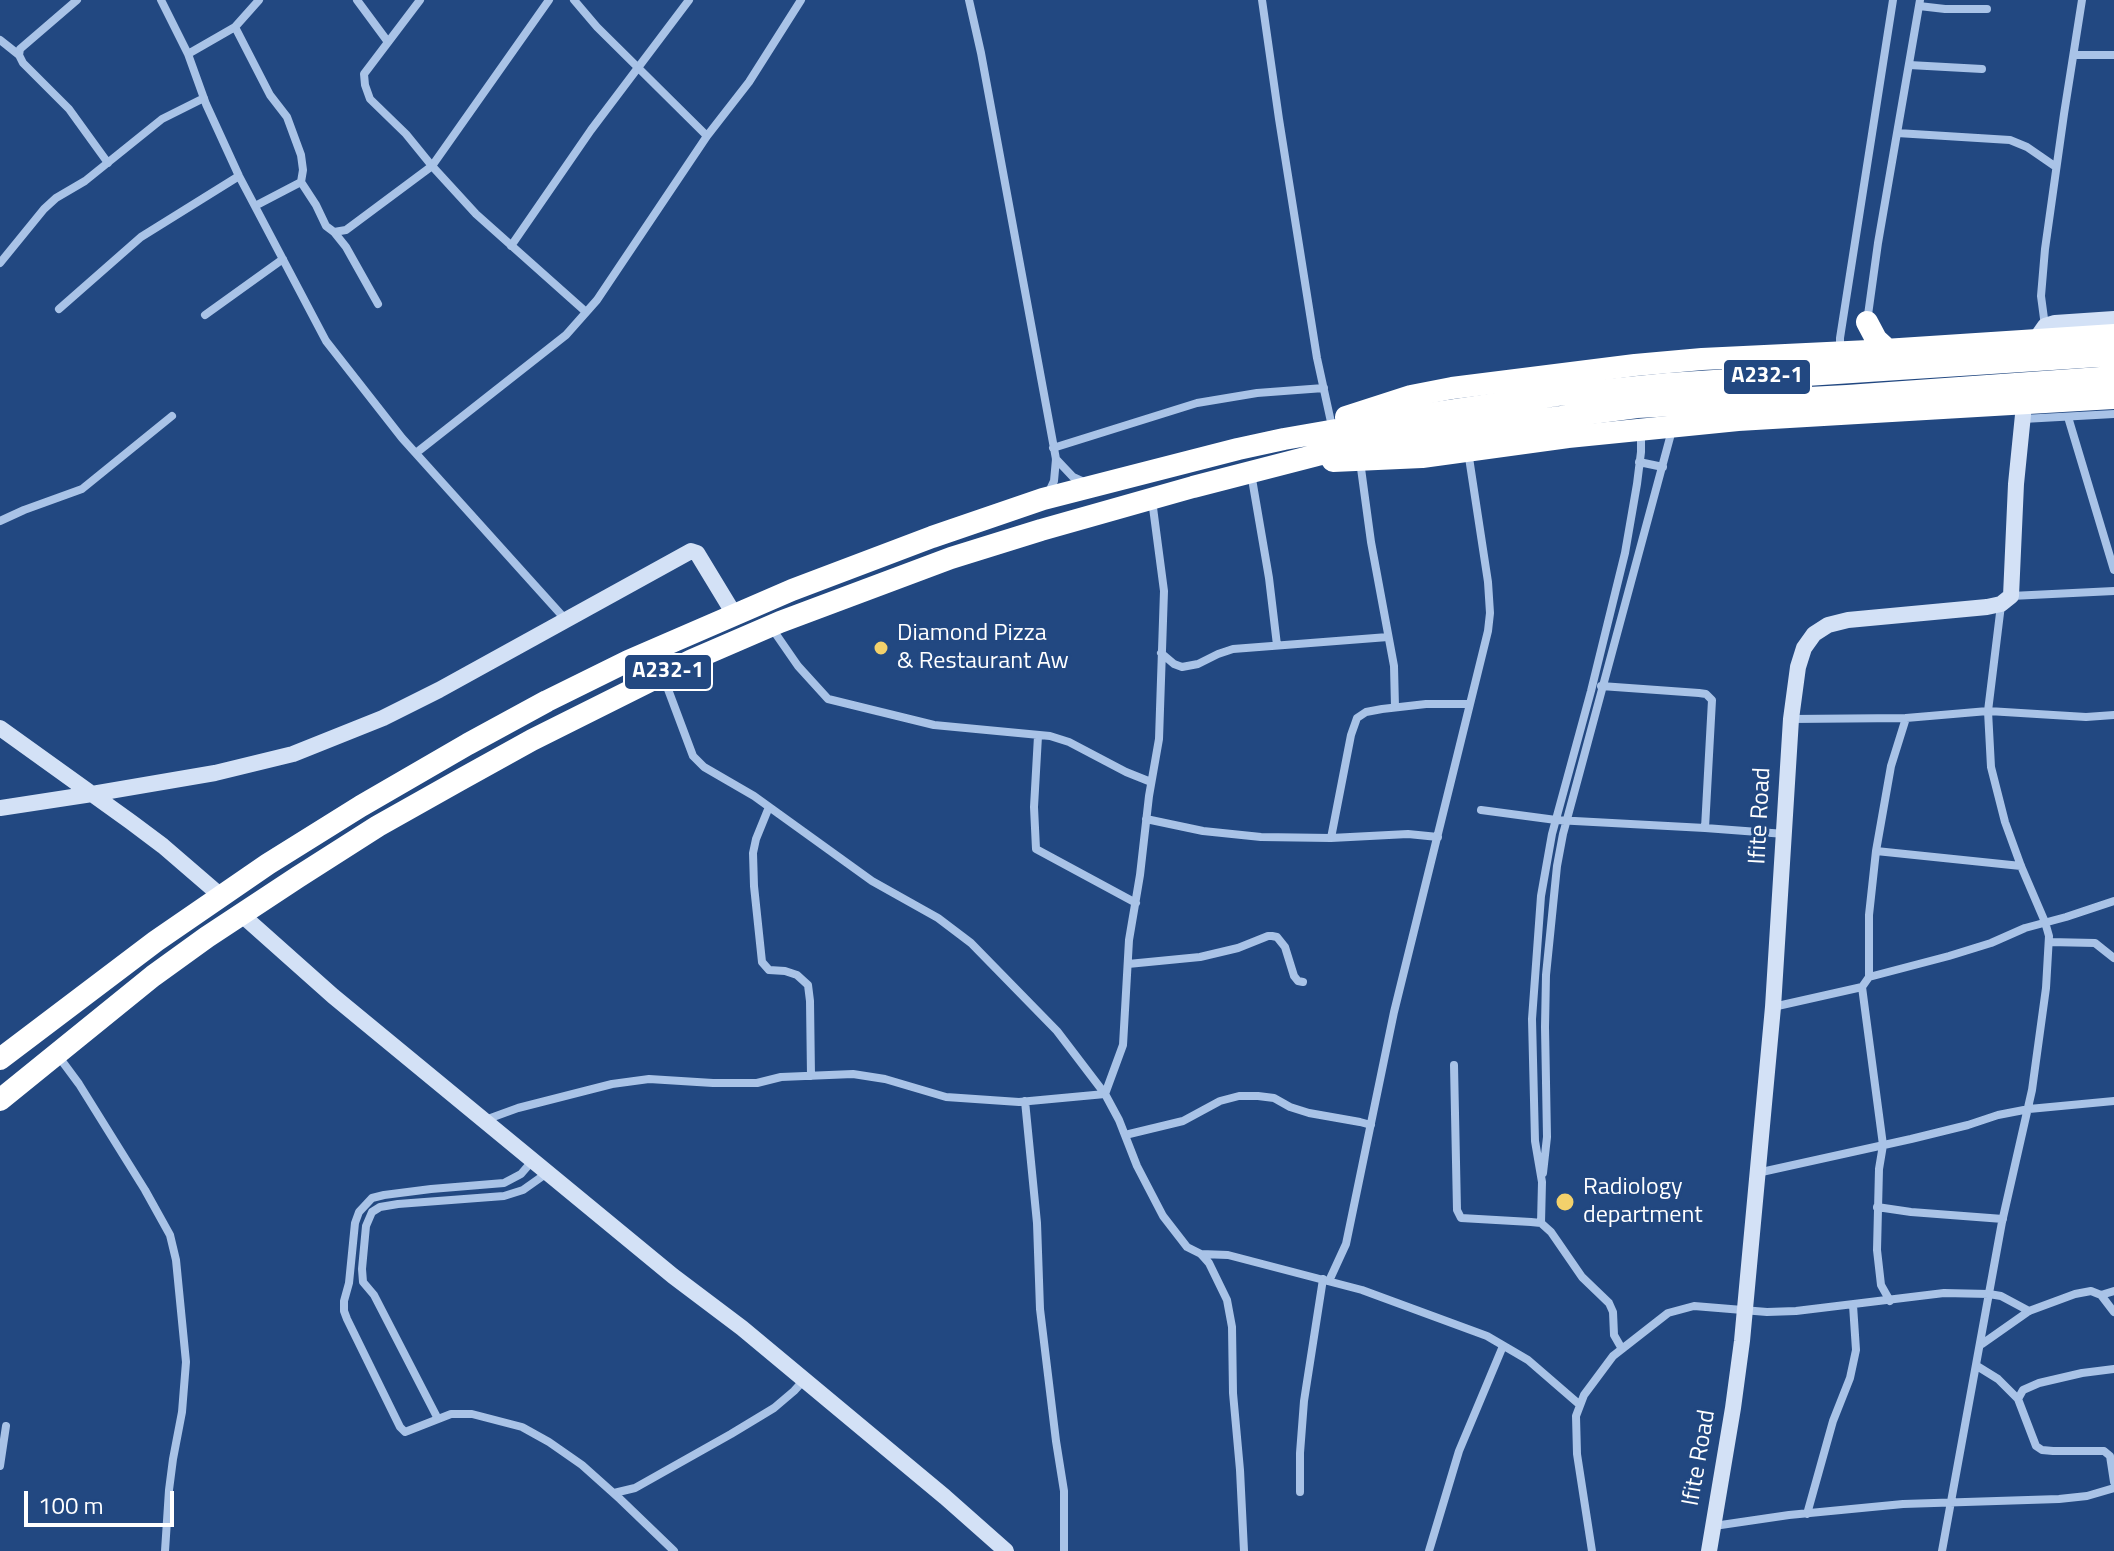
<!DOCTYPE html>
<html>
<head>
<meta charset="utf-8">
<style>
  body { margin:0 }
  #map { position:relative; width:2114px; height:1551px; overflow:hidden; background:#224881; font-family:"Titillium Web",sans-serif }
  canvas { display:block }
  .scale { position:absolute; left:24px; top:1491px; width:150px; height:36px; box-sizing:border-box; border:4px solid #fff; border-top:0; padding-left:10px; font-size:24px; line-height:28px; white-space:nowrap; color:#fff; -webkit-text-stroke:6px #224881; paint-order:stroke }
</style>
</head>
<body>
<div id="map">
<canvas width="2114" height="1551"></canvas>
<div class="scale">100 m</div>
</div>
<script>
const c = document.querySelector('canvas').getContext('2d');
c.lineJoin = 'round';
function toPath(rows) {
  const path = new Path2D();
  for (const r of rows) {
    path.moveTo(r[0], r[1]);
    for (let i = 2; i < r.length; i += 2) path.lineTo(r[i], r[i + 1]);
  }
  return path;
}
function stroke(path, color, width, dash) {
  c.strokeStyle = color;
  c.lineWidth = width;
  c.lineCap = dash ? 'butt' : 'round';
  c.setLineDash(dash || []);
  c.stroke(path);
}
function drawText(font, color, halo, rows, align = 'center') {
  c.font = font + ' "Titillium Web",sans-serif';
  c.lineWidth = 6;
  c.setLineDash([]);
  c.textBaseline = 'middle';
  c.strokeStyle = halo;
  c.fillStyle = color;
  for (const [text, x, y, turn = 0] of rows) {
    c.save();
    c.translate(x, y);
    c.rotate((+turn || 0) * Math.PI / 180);
    c.textAlign = isNaN(turn) ? turn : align;
    if (halo) c.strokeText(text, 0, 0);
    c.fillText(text, 0, 0);
    c.restore();
  }
}
stroke(toPath([
  [77,0,20,49,19,55,23,63,69,109,108,163],
  [161,0,188,54,206,104,239,176,326,341,402,438,566,620],
  [357,0,388,42],
  [420,0,364,74,365,85,370,99,406,134,432,166,476,214,586,312],
  [574,0,597,27,707,136],
  [969,0,981,53,1056,459,1054,481,1048,494],
  [1262,0,1279,119,1317,358,1331,422],
  [1919,6,1945,9,1987,9],
  [235,27,270,95,287,117,301,155,303,170,301,182,316,205,326,226,334,232,346,230,432,166,549,0],
  [0,40,19,55],
  [188,54,235,27,259,0],
  [2074,55,2114,55],
  [1909,65,1982,69],
  [1897,133,2010,140,2027,147,2056,167],
  [255,206,301,182],
  [334,232,346,247,378,304],
  [511,246,591,130,689,0],
  [0,263,44,209,56,198,85,181,162,119,204,98],
  [59,309,141,237,239,176],
  [205,315,283,259],
  [1867,322,1878,243,1920,0],
  [2045,326,2041,296,2045,249,2064,114,2082,0],
  [1840,353,1840,338,1893,0],
  [2068,417,2114,570],
  [2023,419,2114,414],
  [1053,448,1197,403,1257,393,1324,388],
  [416,453,566,335,597,300,707,136,749,82,801,0],
  [1056,459,1073,477,1086,483],
  [1360,461,1371,542,1394,666,1395,707],
  [1639,462,1663,467],
  [1251,473,1269,578,1277,645],
  [0,521,24,510,82,489,172,416],
  [2011,596,2114,591],
  [771,627,798,666,828,699,934,725,1050,736,1069,742,1126,772,1151,782],
  [1161,653,1174,664,1182,667,1198,664,1218,654,1233,649,1388,637],
  [663,676,693,756,704,767,754,796,872,881,938,918,971,943,1057,1031,1105,1094,1119,1120,1137,1166,1163,1216,1187,1247,1201,1254,1209,1263,1227,1300,1232,1327,1233,1393,1240,1470,1244,1551],
  [1601,686,1699,693,1706,694,1712,700,1705,828],
  [1791,719,1906,718,1988,711,2086,717,2114,715],
  [1038,736,1034,807,1036,849,1136,903],
  [769,807,756,839,753,853,754,886,762,962,769,970,785,971,797,975,808,985,810,1001,811,1076],
  [1481,810,1556,820,1705,828,1785,834],
  [1146,819,1203,831,1261,837,1331,838,1408,834,1438,837],
  [1331,838,1351,735,1357,718,1366,712,1382,709,1426,704,1469,704],
  [1876,851,2021,866],
  [2049,942,2095,943,2114,958],
  [1128,964,1200,957,1238,948,1268,936,1272,936,1277,937,1285,947,1294,976,1298,981,1303,982],
  [1869,977,1869,915,1876,851,1891,766,1906,718],
  [1862,987,1883,1145,1879,1169,1877,1250,1881,1285,1890,1301],
  [1773,1007,1862,987,1869,977,1949,956,1991,943,2025,928,2066,917,2114,901],
  [59,1057,79,1084,145,1190,170,1235,176,1260,186,1362,182,1412,173,1459,169,1490,165,1551],
  [1454,1065,1457,1210,1461,1218,1531,1222,1541,1223,1551,1232,1582,1277,1609,1303,1613,1312,1614,1335,1622,1349],
  [1025,1101,1037,1223,1040,1309,1056,1441,1064,1491,1064,1551],
  [485,1120,518,1108,612,1084,649,1079,713,1083,757,1083,781,1077,853,1074,885,1079,946,1097,1019,1102,1105,1094,1123,1045,1129,940,1140,875,1149,796,1159,739,1164,591,1152,500],
  [1125,1135,1183,1121,1220,1101,1239,1096,1258,1096,1274,1098,1290,1107,1309,1113,1360,1122,1371,1125],
  [533,1160,521,1174,504,1183,431,1189,384,1195,372,1198,359,1212,355,1223,349,1283,344,1301,344,1311,347,1319,400,1427,405,1432,451,1414,472,1414,522,1427,549,1442,582,1465,620,1499,674,1551],
  [1543,1173,1547,1137,1545,1027,1546,975,1557,866,1563,834,1672,430],
  [1757,1173,1911,1139,1968,1125,1998,1115,2029,1109,2114,1101],
  [1877,1207,1911,1212,2003,1219],
  [1541,1223,1542,1182,1535,1141,1532,1019,1541,896,1552,834,1591,691,1625,553,1637,484,1641,452,1641,433],
  [1201,1254,1228,1255,1362,1290,1487,1336,1528,1360,1580,1405],
  [1329,1281,1346,1244,1394,1012,1488,631,1490,613,1488,582,1468,451],
  [2101,1295,2114,1291],
  [1982,1344,2029,1311,2075,1294,2091,1291,2101,1295,2114,1312],
  [1977,1366,1998,1379,2018,1399,2036,1446,2042,1450,2053,1451,2104,1451,2110,1456,2114,1482],
  [2018,1399,2023,1390,2039,1383,2082,1373,2114,1369],
  [438,1419,374,1295,363,1282,362,1269,366,1226,372,1212,380,1207,398,1204,504,1196,523,1190,547,1173],
  [0,1466,6,1426],
  [1300,1492,1300,1453,1304,1401,1323,1279],
  [614,1493,635,1488,731,1434,774,1408,794,1391,804,1380],
  [1807,1514,1833,1421,1850,1378,1856,1350,1853,1305],
  [1714,1526,1789,1515,1903,1504,2059,1499,2087,1496,2114,1488],
  [1429,1551,1459,1451,1503,1346],
  [1592,1551,1577,1454,1576,1416,1584,1395,1613,1356,1668,1313,1694,1306,1767,1312,1796,1311,1944,1293,1989,1294,2001,1296,2029,1311],
  [1942,1551,2002,1222,2032,1090,2046,988,2049,936,2045,922,2021,866,2005,822,1991,767,1988,711,2001,605]
]), '#a9c3e7', 8);
stroke(toPath([
  [2031,346,2045,326,2055,323,2114,319],
  [0,728,131,822,163,846,221,896],
  [0,808,92,794,215,773,293,754,383,718,439,690,691,551,697,553,734,614],
  [242,915,333,996,673,1276,742,1328,945,1497,1006,1551],
  [1709,1551,1733,1408,1742,1341,1773,1007,1791,719,1798,667,1804,648,1814,634,1828,625,1848,620,1987,607,2001,604,2011,596,2016,484,2025,395]
]), '#d3e1f6', 16);
stroke(toPath([
  [1867,322,1876,339,1888,350],
  [1346,417,1411,396,1452,388,1635,365,1702,359,1869,351,2114,335],
  [1333,461,1422,457,1568,437,1738,420,2114,398],
  [0,1059,156,941,268,864,361,806,468,744,547,701,628,661,792,590,932,537,1043,499,1238,449,1284,439,1422,415],
  [0,1100,153,976,207,937,298,877,378,826,458,781,532,740,692,660,780,622,951,558,1041,530,1193,487,1317,455,1373,442,1426,435]
]), '#fff', 22);
stroke(toPath([
  [1422,415,1557,395,1668,384,2114,355],
  [1426,435,1637,407,1847,396,2114,377]
]), '#fff', 22);
for (const [x, y, r, color] of [
  [881,648,8,"#f3d16b"],
  [1565,1202,10,"#f3d16b"]
]) {
  const dot = new Path2D();
  dot.arc(x, y, r, 0, 2 * Math.PI);
  c.fillStyle = color;
  c.fill(dot);
  stroke(dot, '#224881', 3);
}
for (const [x, y, w] of [
  [1767,377,88],
  [668,672,88]
]) {
  const box = new Path2D();
  box.roundRect(x - w / 2, y - 18, w, 36, 6);
  c.fillStyle = '#224881';
  c.fill(box);
  stroke(box, '#fff', 2);
}
drawText('bold 22px', '#fff', null, [
  ["A232-1",1767,377],
  ["A232-1",668,672]
]);
drawText('24px', '#fff', '#224881', [
  ["Diamond Pizza",897,634],
  ["& Restaurant Aw",897,662],
  ["Radiology",1583,1188],
  ["department",1583,1216]
], 'left');
drawText('24px', '#fff', '#224881', [
  ["Ifite Road",1761,816,-87],
  ["Ifite Road",1700,1458,-80]
]);
</script>
</body>
</html>
